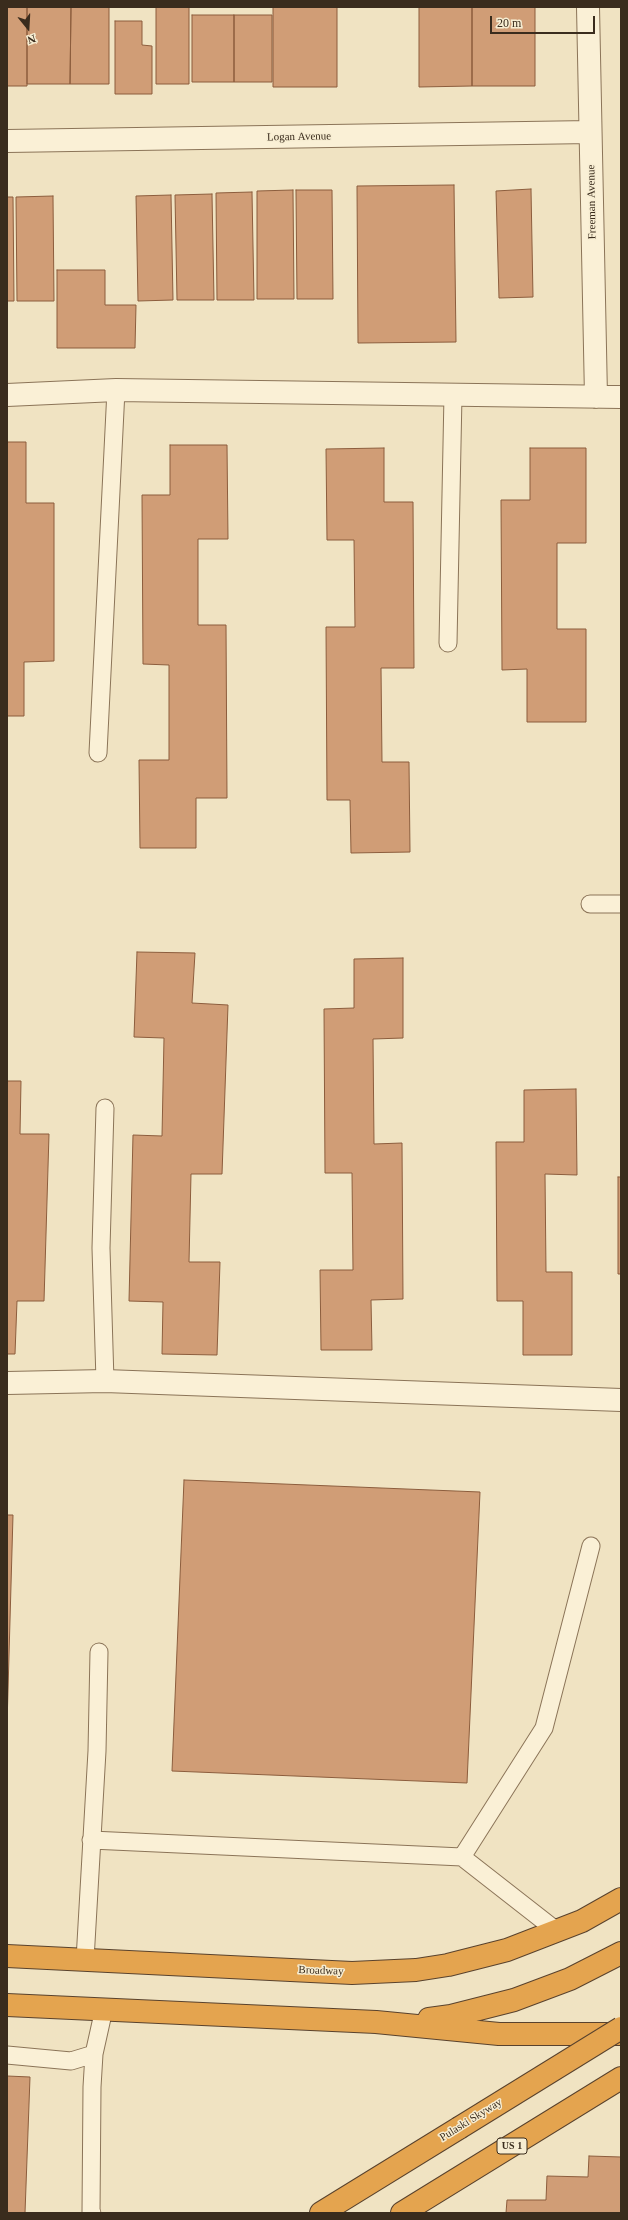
<!DOCTYPE html>
<html>
<head>
<meta charset="utf-8">
<style>
  body { margin:0 }
  #map { position:relative; width:628px; height:2220px; overflow:hidden; background:#f0e3c2; font-family:"Times New Roman",serif }
  canvas { display:block }
  .frame { position:absolute; inset:0; border:8px solid #3a2c1d; pointer-events:none }
  .north { position:absolute; left:8px; top:8px; width:40px; height:40px; -webkit-text-stroke:3px #f7edd2; paint-order:stroke; rotate:162deg; font-size:11px; font-weight:700; line-height:16px; text-align:center; color:#3a2c1d }
  .north::after { content:''; display:block; margin:auto; width:14px; height:18px; background:#3a2c1d; clip-path:polygon(50% 0,100% 100%,50% 72%,0 100%) }
  .scale { position:absolute; left:490px; top:16px; width:105px; height:18px; box-sizing:border-box; border:2px solid #3a2c1d; border-top:0; padding-left:5px; font-size:12px; line-height:14px; white-space:nowrap; color:#3a2c1d; -webkit-text-stroke:3px #f7edd2; paint-order:stroke }
</style>
</head>
<body>
<div id="map">
<canvas width="628" height="2220"></canvas>
<div class="frame"></div>
<div class="north">N</div>
<div class="scale">20 m</div>
</div>
<script>
const c = document.querySelector('canvas').getContext('2d');
c.lineJoin = 'round';
function paint(path, color) {
  c.fillStyle = color;
  c.fill(path, 'evenodd');
}
function toPath(rows) {
  const path = new Path2D();
  for (const r of rows) {
    path.moveTo(r[0], r[1]);
    for (let i = 2; i < r.length; i += 2) path.lineTo(r[i], r[i + 1]);
  }
  return path;
}
function stroke(path, color, width, dash) {
  c.strokeStyle = color;
  c.lineWidth = width;
  c.lineCap = dash ? 'butt' : 'round';
  c.setLineDash(dash || []);
  c.stroke(path);
}
function drawText(font, color, halo, rows, align = 'center') {
  c.font = font + ' "Times New Roman",serif';
  c.lineWidth = 3;
  c.setLineDash([]);
  c.textBaseline = 'middle';
  c.strokeStyle = halo;
  c.fillStyle = color;
  for (const [text, x, y, turn = 0] of rows) {
    c.save();
    c.translate(x, y);
    c.rotate((+turn || 0) * Math.PI / 180);
    c.textAlign = isNaN(turn) ? turn : align;
    if (halo) c.strokeText(text, 0, 0);
    c.fillText(text, 0, 0);
    c.restore();
  }
}
const building = toPath([
  [7,7,27,7,27,86,7,86,7,7],
  [27,7,71,7,70,84,27,84,27,7],
  [71,7,109,7,109,84,70,84,71,7],
  [156,7,189,7,189,84,156,84,156,7],
  [273,7,337,7,337,87,273,87,273,7],
  [419,7,472,7,472,86,419,87,419,7],
  [472,7,535,7,535,86,472,86,472,7],
  [192,15,234,15,234,82,192,82,192,15],
  [234,15,272,15,272,82,234,82,234,15],
  [115,21,142,21,142,45,152,46,152,94,115,94,115,21],
  [454,185,456,342,358,343,357,186,454,185],
  [531,189,533,297,499,298,496,191,531,189],
  [293,190,294,299,257,299,257,191,293,190],
  [296,190,332,190,333,299,297,299,296,190],
  [252,192,254,300,217,300,216,193,252,192],
  [212,194,214,300,177,300,175,195,212,194],
  [171,195,173,300,138,301,136,196,171,195],
  [53,196,54,301,17,301,16,197,53,196],
  [7,197,13,197,14,301,7,301,7,197],
  [57,270,105,270,105,305,136,305,135,348,57,348,57,270],
  [7,442,26,442,26,503,54,503,54,661,24,662,24,716,7,716,7,442],
  [170,445,227,445,228,539,198,539,198,625,226,625,227,798,196,798,196,848,140,848,139,760,169,760,169,665,143,664,142,495,170,495,170,445],
  [384,448,384,502,413,502,414,668,381,668,382,762,409,762,410,852,351,853,350,800,327,800,326,627,355,627,354,540,327,540,326,449,384,448],
  [530,448,586,448,586,543,557,543,557,629,586,629,586,722,527,722,527,669,502,670,501,500,530,500,530,448],
  [137,952,195,953,192,1003,228,1005,222,1174,191,1174,189,1262,220,1262,217,1355,162,1354,163,1302,129,1301,133,1135,162,1136,164,1038,134,1037,137,952],
  [403,958,403,1038,373,1039,374,1144,402,1143,403,1299,371,1300,372,1350,321,1350,320,1270,353,1270,352,1173,325,1173,324,1009,354,1008,354,959,403,958],
  [7,1081,21,1081,20,1134,49,1134,44,1301,17,1301,15,1354,7,1354,7,1081],
  [576,1089,577,1175,545,1174,546,1272,572,1272,572,1355,523,1355,523,1301,497,1301,496,1142,524,1142,524,1090,576,1089],
  [618,1177,621,1177,621,1274,618,1274,618,1177],
  [184,1480,480,1492,467,1783,172,1771,184,1480],
  [7,1515,13,1515,7,1725,7,1515],
  [7,2076,30,2077,25,2213,7,2213,7,2076],
  [589,2156,621,2157,621,2213,506,2213,507,2200,546,2200,547,2176,588,2177,589,2156]
]);
paint(building, '#d09d76');
stroke(building, '#8c5d3d', 1);
const lane = toPath([
  [448,643,453,395],
  [98,753,116,390],
  [590,904,621,904],
  [105,1108,101,1248,105,1381],
  [91,1840,462,1857,558,1932],
  [462,1857,544,1728,591,1546],
  [85,1960,97,1751,99,1652],
  [7,2055,71,2061,94,2054,104,2009],
  [92,2213,91,2212,92,2087,94,2054]
]);
const street = toPath([
  [588,7,596,397],
  [7,141,590,132],
  [7,395,116,390,621,397],
  [7,1383,105,1381,621,1400]
]);
const highway = toPath([
  [7,1956,311,1971,352,1973,416,1970,448,1965,507,1950,582,1921,621,1899],
  [7,2005,376,2022,499,2034,621,2034],
  [429,2019,451,2016,514,2000,570,1979,621,1953],
  [321,2213,459,2128],
  [402,2213,621,2078]
]);
stroke(lane, '#8b7458', 19);
stroke(street, '#8b7458', 24);
stroke(highway, '#59422d', 24);
stroke(lane, '#faf0d6', 17);
stroke(street, '#faf0d6', 22);
stroke(highway, '#e4a44f', 22);
const highwayBridge = toPath([
  [459,2128,621,2028]
]);
stroke(highwayBridge, '#59422d', 24, []);
stroke(highwayBridge, '#e4a44f', 22);
for (const [x, y, w] of [
  [512,2146,30]
]) {
  const box = new Path2D();
  box.roundRect(x - w / 2, y - 8, w, 16, 3);
  c.fillStyle = '#f7edd2';
  c.fill(box);
  stroke(box, '#3a2c1d', 1);
}
drawText('bold 10px', '#3a2c1d', null, [
  ["US 1",512,2146]
]);
drawText('11px', '#3a2c1d', '#f7edd2', [
  ["Logan Avenue",299,137,-1],
  ["Freeman Avenue",592,202,-91],
  ["Broadway",321,1971,2],
  ["Pulaski Skyway",471,2120,-32]
]);
</script>
</body>
</html>
